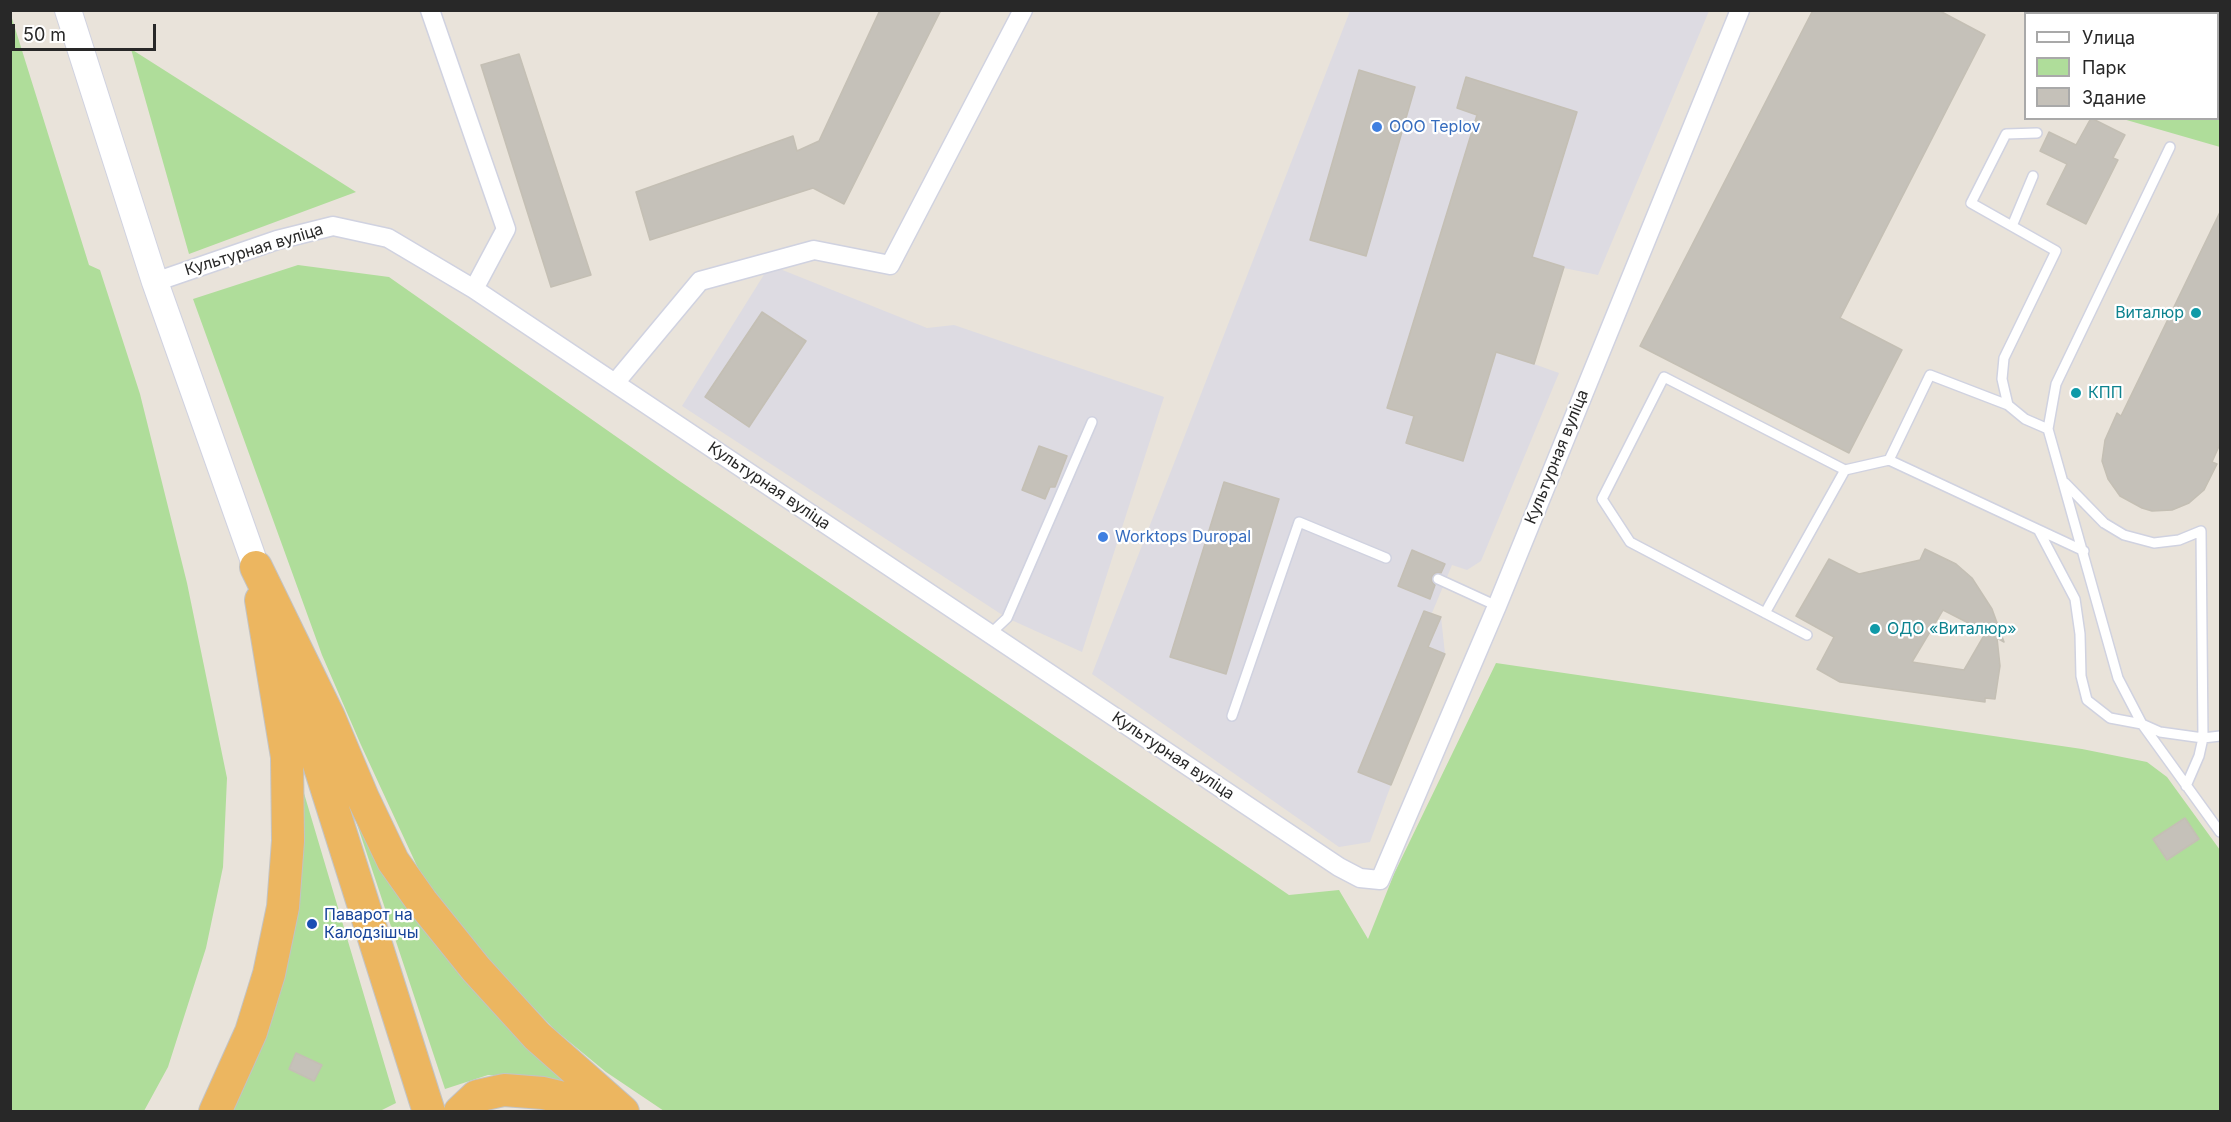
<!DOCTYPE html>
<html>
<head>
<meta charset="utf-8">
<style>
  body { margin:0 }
  #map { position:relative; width:2231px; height:1122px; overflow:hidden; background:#e9e3da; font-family:Inter,sans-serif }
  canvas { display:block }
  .frame { position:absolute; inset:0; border:12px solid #282828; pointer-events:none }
  .legend { position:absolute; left:2024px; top:12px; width:195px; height:108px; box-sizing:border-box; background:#fff; border:2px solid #a9a9a9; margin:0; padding:8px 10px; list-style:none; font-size:18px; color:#282828 }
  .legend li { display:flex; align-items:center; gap:12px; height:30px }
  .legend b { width:30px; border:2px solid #a9a9a9 }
  .scale { position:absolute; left:12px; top:24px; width:144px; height:27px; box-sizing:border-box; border:3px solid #282828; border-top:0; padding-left:8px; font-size:18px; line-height:21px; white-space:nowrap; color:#282828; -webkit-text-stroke:4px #fff; paint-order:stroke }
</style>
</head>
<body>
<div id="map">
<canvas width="2231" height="1122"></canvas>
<div class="frame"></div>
<ul class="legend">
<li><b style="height:8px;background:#fff"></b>Улица</li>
<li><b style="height:16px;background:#afdd9a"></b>Парк</li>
<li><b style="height:16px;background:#c5c1b9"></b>Здание</li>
</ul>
<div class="scale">50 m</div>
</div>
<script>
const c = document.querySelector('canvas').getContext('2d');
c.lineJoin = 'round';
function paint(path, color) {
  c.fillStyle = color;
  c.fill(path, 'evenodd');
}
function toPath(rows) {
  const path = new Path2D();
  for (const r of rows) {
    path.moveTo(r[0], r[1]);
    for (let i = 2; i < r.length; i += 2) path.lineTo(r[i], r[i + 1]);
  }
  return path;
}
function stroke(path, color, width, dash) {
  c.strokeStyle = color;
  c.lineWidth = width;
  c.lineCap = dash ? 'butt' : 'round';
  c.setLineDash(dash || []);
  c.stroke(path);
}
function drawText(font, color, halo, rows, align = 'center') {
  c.font = font + ' Inter,sans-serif';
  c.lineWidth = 4.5;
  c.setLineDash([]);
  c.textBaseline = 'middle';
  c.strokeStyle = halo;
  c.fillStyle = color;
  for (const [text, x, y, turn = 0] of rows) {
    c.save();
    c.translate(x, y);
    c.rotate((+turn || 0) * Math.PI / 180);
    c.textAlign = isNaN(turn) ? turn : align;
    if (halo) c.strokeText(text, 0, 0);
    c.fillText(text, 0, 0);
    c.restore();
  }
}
paint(toPath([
  [1350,11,1709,11,1598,275,1564,268,1534,364,1559,373,1481,561,1467,570,1452,565,1432,613,1441,617,1445,654,1391,785,1370,842,1339,847,1092,674],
  [770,265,927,328,954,325,1164,397,1082,652,1007,618,682,406]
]), '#dddbe2');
paint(toPath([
  [2061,11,2220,11,2220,147,2123,119,2218,118,2218,14,2062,14],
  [10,12,89,265,100,270,140,394,187,583,227,778,223,867,206,948,168,1067,144,1111,11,1111],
  [131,49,356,192,189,254],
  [298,265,389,277,678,480,1289,895,1339,890,1368,939,1394,874,1496,663,2082,749,2147,762,2167,777,2220,850,2220,1111,664,1111,606,1072,555,1030,506,979,465,931,423,879,361,745,322,655,193,299],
  [298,773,396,1103,380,1111,228,1112],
  [347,794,583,1091,535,1078,488,1075,445,1089]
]), '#afdd9a');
const building = toPath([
  [880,10,941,10,844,204,813,188,650,240,636,192,793,136,797,151,819,141,880,10],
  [1813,10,1938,10,1985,35,1840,318,1902,350,1849,453,1640,346,1813,10],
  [519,54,591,275,551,287,481,65,519,54],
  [1359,70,1415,87,1366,256,1310,240,1359,70],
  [1466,77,1577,112,1532,257,1564,267,1534,364,1496,352,1463,461,1406,443,1414,416,1387,408,1477,115,1457,108,1466,77],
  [2091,118,2125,135,2113,158,2118,160,2086,224,2047,204,2067,164,2040,151,2049,132,2076,145,2091,118],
  [2220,212,2220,444,2212,462,2217,464,2204,490,2189,503,2172,510,2152,511,2142,508,2120,496,2108,479,2102,461,2105,440,2117,413,2121,416,2220,212],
  [762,312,806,341,749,427,705,397,762,312],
  [1039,446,1067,456,1055,487,1050,487,1045,499,1022,490,1039,446],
  [1224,482,1279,499,1226,674,1170,657,1224,482],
  [1925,549,1956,564,1972,578,1992,609,2004,642,1997,638,2000,666,1995,699,1985,698,1985,702,1840,682,1817,669,1834,637,1796,616,1829,559,1859,574,1920,560,1925,549],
  [1943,610,1986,632,1964,670,1912,662,1943,610],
  [1412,550,1445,564,1441,573,1435,573,1432,577,1432,582,1435,585,1430,599,1398,586,1412,550],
  [1424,611,1441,617,1428,647,1445,654,1391,785,1358,772,1424,611],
  [2185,818,2199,839,2167,860,2153,839,2185,818],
  [296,1053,322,1065,314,1081,289,1069,296,1053]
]);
paint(building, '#c5c1b9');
stroke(building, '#c4bfb4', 1.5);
const service = toPath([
  [2037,133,2006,134,1971,203,2056,251,2004,358,2002,379,2008,405,2025,419,2048,429],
  [2170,147,2056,384,2048,429,2118,678,2142,724,2220,832],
  [2012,226,2033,176],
  [1889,460,2084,551],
  [2039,531,2075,599,2080,634,2081,676,2087,700,2110,718,2142,724,2160,732,2203,738,2201,531,2179,540,2154,543,2124,535,2104,523,2065,483],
  [1438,579,1497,606],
  [1765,613,1845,470],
  [990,634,1007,618,1092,422],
  [1807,635,1630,542,1602,499,1664,377,1845,470,1889,460,1930,375,2008,405],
  [1232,716,1299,522,1386,558],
  [2186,786,2199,756,2203,738,2220,736]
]);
const minor = toPath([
  [430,10,506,229,474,289],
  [155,282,277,240,333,226,388,238,474,289,1339,867,1360,878,1380,880,1497,606,1740,10],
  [615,383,700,281,814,250,890,265,1023,10]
]);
const secondary = toPath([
  [68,10,155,282,256,567]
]);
const trunk = toPath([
  [256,567,329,717,363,798,393,861,422,902,476,969,537,1036,623,1112],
  [292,679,429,1112],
  [215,1112,251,1032,269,974,283,907,288,841,287,757,261,600],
  [460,1112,477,1096,504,1090,543,1093,589,1104,607,1112]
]);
stroke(service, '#d0d2e0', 12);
stroke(minor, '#d0d2e0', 21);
stroke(secondary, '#d0d2e0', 28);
stroke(trunk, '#c3c3c3', 34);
stroke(service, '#fff', 9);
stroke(minor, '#fff', 18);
stroke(secondary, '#fff', 26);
stroke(trunk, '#ecb660', 32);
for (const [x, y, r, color] of [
  [1377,127,6,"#3f7fe0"],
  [2196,313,6,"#0f9aa8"],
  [2076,393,6,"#0f9aa8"],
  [1103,537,6,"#3f7fe0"],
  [1875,629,6,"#0f9aa8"],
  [312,924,6,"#1a4fb4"]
]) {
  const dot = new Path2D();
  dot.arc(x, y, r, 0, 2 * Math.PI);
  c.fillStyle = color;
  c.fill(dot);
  stroke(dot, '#fff', 2);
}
drawText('16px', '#366cbe', '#fff', [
  ["OOO Teplov",1389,127],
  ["Worktops Duropal",1115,537]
], 'left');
drawText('16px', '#282828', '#fff', [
  ["Культурная вуліца",254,250,-17],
  ["Культурная вуліца",1557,457,-68],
  ["Культурная вуліца",769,486,34],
  ["Культурная вуліца",1173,756,34]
]);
drawText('16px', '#0d838f', '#fff', [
  ["Виталюр",2184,313,"right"],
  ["КПП",2088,393],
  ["ОДО «Виталюр»",1887,629]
], 'left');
drawText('16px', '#164399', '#fff', [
  ["Паварот на",324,915],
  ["Калодзішчы",324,933]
], 'left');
</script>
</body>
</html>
